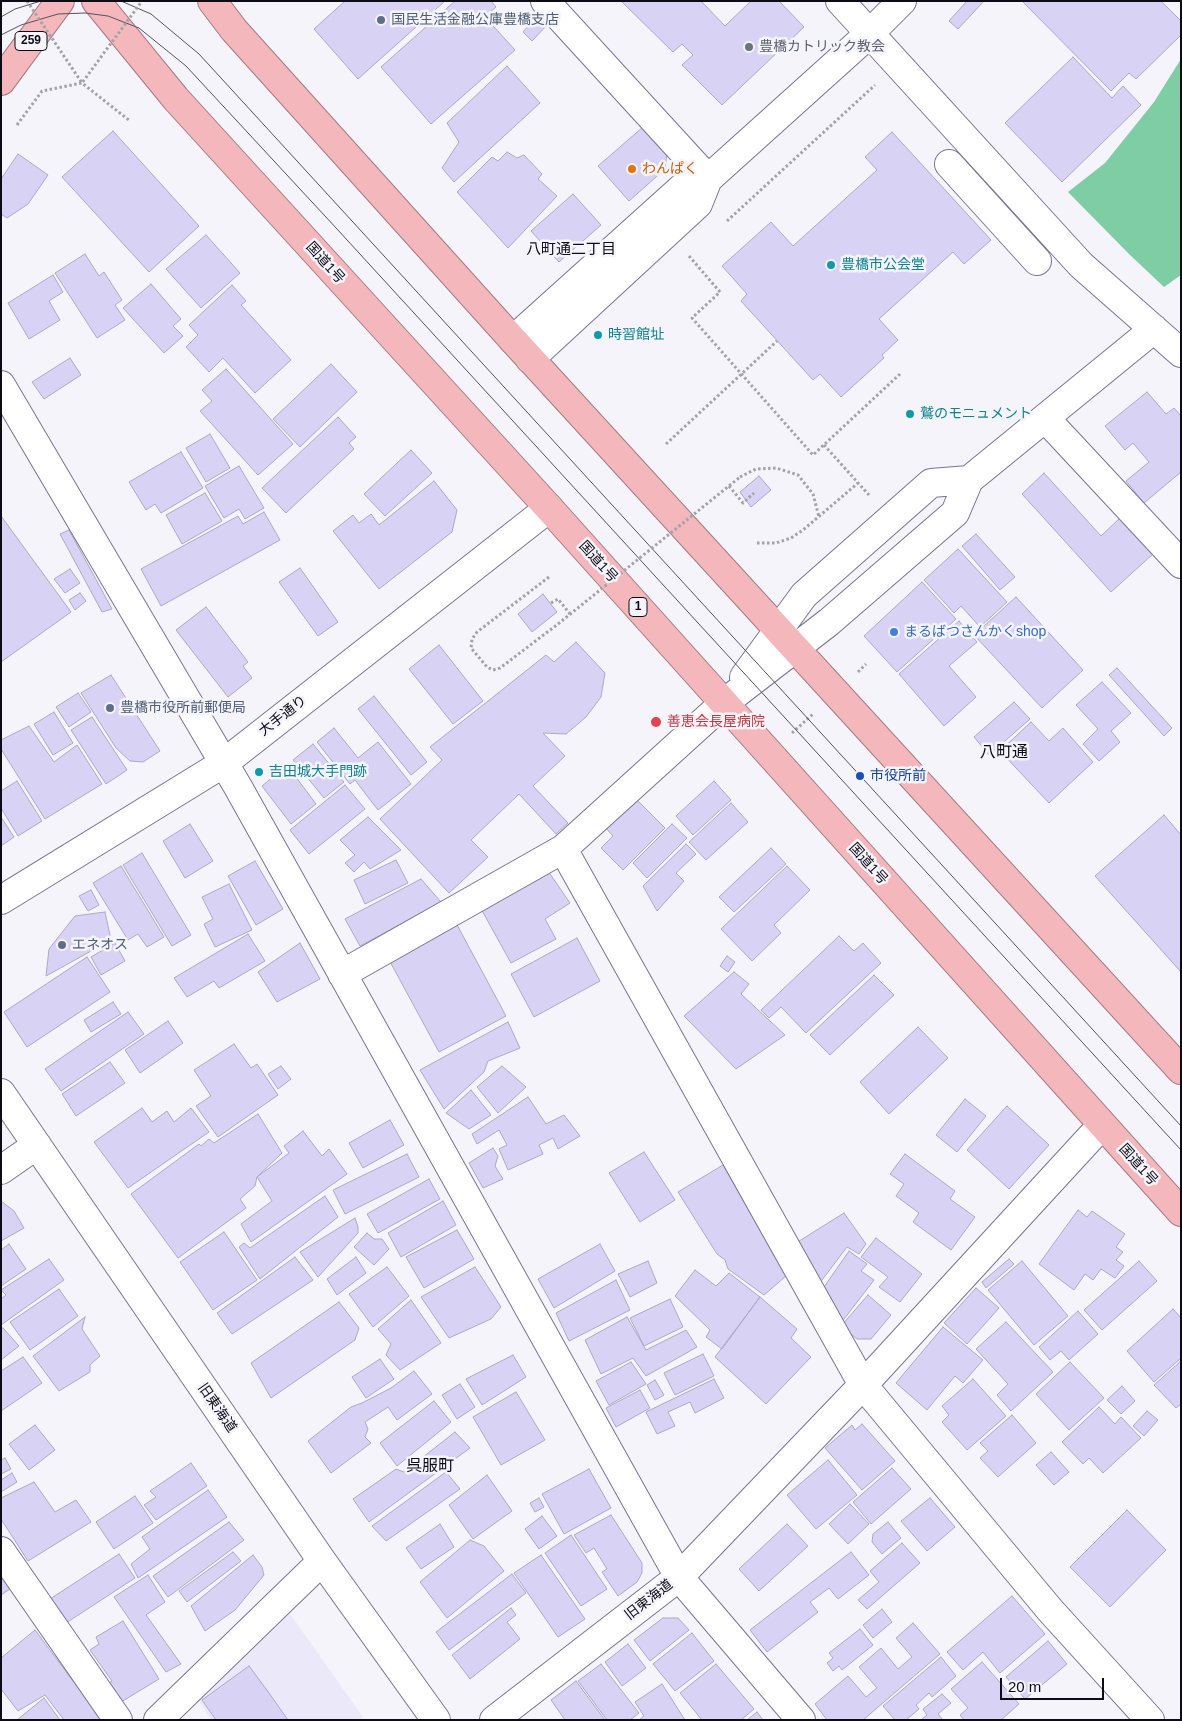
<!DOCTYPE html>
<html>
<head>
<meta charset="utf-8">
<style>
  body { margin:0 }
  #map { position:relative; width:1182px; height:1721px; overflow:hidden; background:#f5f4fb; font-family:Arial,sans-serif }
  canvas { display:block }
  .frame { position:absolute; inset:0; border:2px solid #0d0b16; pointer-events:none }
  .scale { position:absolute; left:1000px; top:1678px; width:104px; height:22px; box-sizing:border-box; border:2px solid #0d0b16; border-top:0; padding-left:6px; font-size:15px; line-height:18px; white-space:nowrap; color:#0d0b16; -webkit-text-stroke:4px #f5f4fb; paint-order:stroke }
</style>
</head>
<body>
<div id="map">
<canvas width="1182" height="1721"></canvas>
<div class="frame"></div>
<div class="scale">20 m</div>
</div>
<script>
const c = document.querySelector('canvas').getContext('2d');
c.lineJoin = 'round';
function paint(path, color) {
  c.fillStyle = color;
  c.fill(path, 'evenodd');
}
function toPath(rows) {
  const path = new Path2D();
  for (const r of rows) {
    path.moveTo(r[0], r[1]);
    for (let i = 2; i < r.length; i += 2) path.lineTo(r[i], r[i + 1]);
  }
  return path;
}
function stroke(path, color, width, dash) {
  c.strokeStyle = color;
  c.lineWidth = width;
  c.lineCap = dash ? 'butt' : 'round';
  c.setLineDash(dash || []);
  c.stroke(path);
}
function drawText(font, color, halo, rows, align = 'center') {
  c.font = font + ' Arial,"Noto Sans JP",sans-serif';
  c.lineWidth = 5;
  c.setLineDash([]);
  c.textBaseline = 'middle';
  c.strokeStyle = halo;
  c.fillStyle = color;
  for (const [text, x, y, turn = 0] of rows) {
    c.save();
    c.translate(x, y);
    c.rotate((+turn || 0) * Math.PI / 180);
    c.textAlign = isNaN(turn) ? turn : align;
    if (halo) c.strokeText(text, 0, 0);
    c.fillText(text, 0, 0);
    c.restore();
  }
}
paint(toPath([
  [290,1614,363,1717,359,1720,211,1720,199,1701]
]), '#ebe8f9');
paint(toPath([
  [1181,59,1181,275,1164,287,1130,255,1068,192,1105,163,1154,102]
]), '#7ecda4');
const building = toPath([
  [345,1,445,1,358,79,314,29,345,1],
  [455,1,491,1,496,7,485,17,515,50,431,124,381,67,455,1],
  [621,1,701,1,725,26,751,1,779,1,804,27,722,105,682,65,693,55,682,44,673,52,621,1],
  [967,1,984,1,958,29,949,21,967,1],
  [1022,1,1161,1,1181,21,1181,35,1136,79,1129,73,1111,91,1022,1],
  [538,15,548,24,532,41,523,32,538,15],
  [1073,57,1112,98,1123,86,1141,105,1062,182,1005,123,1073,57],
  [507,66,540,103,454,182,442,168,459,142,447,123,507,66],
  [643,127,667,153,665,169,629,201,598,166,643,127],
  [113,131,199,226,149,272,62,177,113,131],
  [892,132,991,240,964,264,953,252,879,319,898,340,882,355,884,358,841,397,820,374,813,380,741,301,747,294,722,266,771,222,793,246,877,170,865,157,892,132],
  [507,152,517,158,524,155,542,174,538,179,557,196,508,248,457,192,492,157,498,161,507,152],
  [18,154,48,175,28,204,7,218,1,214,1,179,18,154],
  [573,194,601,225,559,262,531,231,573,194],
  [206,235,240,273,201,308,166,269,206,235],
  [85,254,99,276,104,272,122,300,115,305,125,320,97,338,55,273,85,254],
  [53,275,63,292,49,301,60,320,29,339,8,303,53,275],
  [151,284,181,319,173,326,183,336,164,353,123,308,151,284],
  [232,285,246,301,241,305,291,360,255,393,223,358,209,372,186,347,198,335,189,325,232,285],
  [70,358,81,375,44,399,32,382,70,358],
  [331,364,357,392,300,447,273,419,331,364],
  [226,369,293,444,258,475,200,411,212,401,202,390,226,369],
  [1147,392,1166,414,1174,408,1181,416,1181,472,1144,503,1126,481,1149,462,1133,443,1125,450,1105,426,1147,392],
  [338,417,356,437,349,443,354,449,286,513,262,488,338,417],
  [210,434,230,468,206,482,186,448,210,434],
  [411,450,432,473,385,516,364,494,411,450],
  [181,452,203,488,161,513,155,504,146,510,129,482,181,452],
  [239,466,264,508,245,519,239,509,224,518,205,486,239,466],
  [1044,473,1101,536,1120,518,1153,554,1111,592,1022,494,1044,473],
  [759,476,771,490,751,507,740,492,759,476],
  [434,481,457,510,452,532,379,589,333,531,353,515,359,523,371,514,379,525,434,481],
  [205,493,222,521,182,544,166,515,205,493],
  [264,512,280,540,161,606,141,569,238,516,243,524,264,512],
  [1,516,71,612,1,662,1,516],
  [69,530,112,609,102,612,60,534,69,530],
  [976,534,1015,577,1000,590,962,546,976,534],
  [958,549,1007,602,980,627,961,606,954,613,924,580,958,549],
  [300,568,338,622,318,636,279,582,300,568],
  [70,569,80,583,65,593,54,579,70,569],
  [922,582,956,619,897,672,864,636,922,582],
  [80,593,86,601,75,610,69,600,80,593],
  [543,594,557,612,532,632,518,614,543,594],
  [1016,597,1083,670,1042,708,974,635,1016,597],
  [206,607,248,662,243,666,252,678,228,697,176,630,206,607],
  [959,621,977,642,949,666,976,697,944,726,899,674,959,621],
  [576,642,605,673,601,697,586,717,566,734,543,733,565,756,533,786,568,823,556,834,519,794,471,840,488,857,449,893,380,819,442,760,430,747,546,655,554,662,576,642],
  [439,645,483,701,453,724,409,669,439,645],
  [1117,668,1172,728,1164,736,1109,675,1117,668],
  [111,675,160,751,143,762,130,761,116,748,81,693,111,675],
  [1102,682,1131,713,1111,731,1120,742,1099,761,1083,744,1098,729,1076,705,1102,682],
  [78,693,91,712,69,727,56,707,78,693],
  [374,696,427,762,411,775,358,709,374,696],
  [1014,702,1030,719,989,755,974,737,1014,702],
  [54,712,73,743,53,755,34,724,54,712],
  [92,717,127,770,106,784,71,730,92,717],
  [1031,722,1049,741,1063,728,1093,762,1049,803,1000,751,1031,722],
  [29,726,54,762,77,745,102,784,45,819,1,749,1,740,29,726],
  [334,728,358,758,378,742,411,784,378,810,355,780,350,784,317,742,334,728],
  [313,744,344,782,324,798,293,760,313,744],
  [287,765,316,804,291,824,262,786,287,765],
  [17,781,42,821,18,836,1,808,1,791,17,781],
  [714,781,731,800,693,835,676,816,714,781],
  [345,785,365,809,309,854,290,830,345,785],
  [633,796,665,828,623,870,601,848,613,836,604,826,633,796],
  [731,803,748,822,706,860,689,842,731,803],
  [1164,815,1181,835,1181,972,1095,876,1164,815],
  [1,817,14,837,1,846,1,817],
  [368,817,401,850,370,869,364,862,354,872,345,863,355,855,340,840,368,817],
  [190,824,213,861,185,878,163,841,190,824],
  [672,824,687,838,647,878,633,863,672,824],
  [686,844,696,854,676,873,684,881,657,911,643,886,686,844],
  [771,848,786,864,734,912,719,897,771,848],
  [142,853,191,935,172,946,123,865,142,853],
  [396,860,408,883,365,904,354,880,396,860],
  [255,861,283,909,256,925,228,876,255,861],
  [121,866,164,937,147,947,138,934,128,940,93,883,121,866],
  [787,866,810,890,774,925,781,933,752,961,721,929,787,866],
  [546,868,570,903,545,919,556,939,511,963,480,907,546,868],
  [421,879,441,902,360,946,345,919,421,879],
  [229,884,252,930,215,947,204,924,213,919,202,897,229,884],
  [91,890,99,905,88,911,79,896,91,890],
  [105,912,111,940,46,976,49,949,75,916,105,912],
  [455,921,506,1016,439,1052,388,958,455,921],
  [248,934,265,961,219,988,214,981,187,997,174,978,248,934],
  [839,936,854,951,863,943,881,963,806,1033,781,1007,769,1018,761,1010,839,936],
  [577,938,600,981,534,1017,511,974,577,938],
  [115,943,125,961,101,975,91,957,115,943],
  [300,943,320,979,277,1002,258,972,300,943],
  [727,956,735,962,728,972,720,966,727,956],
  [87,957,110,992,27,1047,4,1012,87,957],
  [734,972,749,984,741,994,785,1035,736,1069,684,1016,734,972],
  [874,975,894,995,830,1055,810,1035,874,975],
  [113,1002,121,1014,91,1032,84,1020,113,1002],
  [128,1012,144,1034,61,1091,45,1069,128,1012],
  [168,1021,183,1043,140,1073,125,1050,168,1021],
  [508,1022,520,1048,488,1061,484,1072,444,1109,420,1070,508,1022],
  [918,1027,948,1058,889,1114,860,1082,918,1027],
  [234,1044,251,1068,257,1064,278,1095,218,1137,196,1106,211,1096,194,1070,234,1044],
  [110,1062,125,1083,76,1116,62,1094,110,1062],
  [281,1066,291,1079,278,1089,268,1074,281,1066],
  [502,1066,526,1087,498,1113,477,1087,502,1066],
  [471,1090,491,1115,469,1129,446,1113,471,1090],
  [528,1097,546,1124,564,1115,580,1136,558,1149,553,1138,539,1145,543,1154,508,1170,499,1149,507,1145,499,1130,477,1144,472,1134,528,1097],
  [965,1099,986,1116,957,1152,936,1135,965,1099],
  [1007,1106,1049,1145,1009,1189,967,1150,1007,1106],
  [142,1108,152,1122,167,1111,174,1122,191,1108,209,1132,128,1188,94,1142,142,1108],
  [258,1114,282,1153,257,1177,255,1186,240,1199,246,1208,178,1258,131,1194,199,1144,201,1146,209,1139,214,1143,258,1114],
  [390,1120,404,1145,363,1168,349,1143,390,1120],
  [303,1131,322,1156,329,1149,347,1174,251,1242,241,1224,272,1201,257,1177,289,1153,284,1146,303,1131],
  [493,1148,498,1156,495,1166,503,1179,483,1188,469,1163,493,1148],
  [644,1152,675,1200,640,1222,609,1173,644,1152],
  [407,1154,419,1177,345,1214,333,1190,407,1154],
  [905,1154,955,1191,950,1199,975,1217,951,1250,913,1222,919,1213,896,1196,904,1184,890,1174,905,1154],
  [723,1165,786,1276,764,1295,728,1269,725,1260,717,1254,678,1192,723,1165],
  [429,1179,440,1199,378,1233,367,1214,429,1179],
  [325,1196,338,1217,260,1279,239,1247,244,1243,250,1248,325,1196],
  [1,1201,14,1211,24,1228,1,1241,1,1201],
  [443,1201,456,1225,401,1257,388,1233,443,1201],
  [1078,1210,1087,1217,1092,1211,1125,1234,1116,1247,1123,1252,1116,1260,1124,1266,1115,1278,1101,1269,1093,1280,1085,1274,1074,1290,1039,1264,1078,1210],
  [844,1213,866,1244,859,1254,847,1247,819,1284,796,1243,844,1213],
  [355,1218,358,1227,358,1233,318,1277,300,1252,355,1218],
  [457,1230,474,1259,424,1288,406,1257,457,1230],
  [224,1232,257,1280,213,1310,180,1262,224,1232],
  [367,1233,374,1239,382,1239,389,1249,374,1265,354,1247,367,1233],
  [876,1238,922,1274,900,1302,879,1287,888,1277,861,1257,876,1238],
  [9,1244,26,1269,1,1286,1,1250,9,1244],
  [600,1244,615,1271,554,1308,538,1279,600,1244],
  [849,1251,867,1264,861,1271,874,1280,841,1323,822,1290,849,1251],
  [295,1257,313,1280,232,1334,217,1313,295,1257],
  [356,1257,366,1273,337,1295,327,1279,356,1257],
  [49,1259,64,1280,1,1325,1,1299,6,1295,1,1290,49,1259],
  [1009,1259,1014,1264,986,1288,982,1282,1009,1259],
  [648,1261,657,1283,630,1297,618,1274,648,1261],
  [1022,1261,1068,1316,1034,1345,988,1290,1022,1261],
  [1139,1261,1157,1281,1102,1330,1084,1310,1139,1261],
  [387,1267,409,1296,373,1327,349,1294,387,1267],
  [475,1267,501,1307,491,1319,449,1338,421,1297,475,1267],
  [695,1270,716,1286,729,1273,760,1297,722,1349,706,1337,710,1330,675,1296,695,1270],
  [616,1280,630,1310,569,1341,556,1313,616,1280],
  [976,1288,999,1308,967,1344,944,1323,976,1288],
  [59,1289,78,1316,30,1350,10,1322,59,1289],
  [868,1295,891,1315,871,1339,857,1339,841,1326,868,1295],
  [760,1297,797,1329,791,1338,811,1357,766,1404,715,1357,760,1297],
  [670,1299,683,1327,644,1346,630,1318,670,1299],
  [411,1300,441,1343,400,1370,386,1355,391,1344,378,1329,411,1300],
  [339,1302,359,1328,355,1340,271,1398,251,1363,339,1302],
  [1173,1309,1181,1318,1181,1358,1154,1382,1127,1351,1173,1309],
  [1078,1311,1098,1334,1069,1360,1061,1351,1050,1360,1039,1347,1078,1311],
  [85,1317,82,1329,100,1356,90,1365,90,1372,59,1391,33,1356,85,1317],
  [627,1317,646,1350,686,1330,697,1347,646,1376,633,1358,601,1374,585,1340,627,1317],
  [1006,1322,1053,1372,1011,1411,997,1395,1008,1384,976,1349,1006,1322],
  [943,1327,983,1360,963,1383,955,1376,927,1410,896,1383,943,1327],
  [3,1328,19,1346,1,1360,1,1329,3,1328],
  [703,1354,714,1376,675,1395,664,1373,703,1354],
  [513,1355,526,1377,482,1405,466,1379,513,1355],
  [23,1357,42,1383,1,1411,1,1371,23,1357],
  [380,1359,394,1379,366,1398,352,1377,380,1359],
  [1181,1361,1181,1404,1176,1408,1154,1385,1181,1361],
  [631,1362,646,1384,609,1405,596,1381,631,1362],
  [1070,1362,1104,1398,1069,1430,1036,1394,1070,1362],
  [414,1371,432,1394,397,1420,388,1407,365,1422,368,1429,365,1437,371,1443,331,1473,308,1441,351,1407,362,1403,391,1388,414,1371],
  [714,1379,724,1398,695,1413,690,1402,668,1412,675,1426,657,1434,646,1412,714,1379],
  [973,1379,1006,1416,967,1450,942,1422,949,1415,942,1406,973,1379],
  [655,1380,664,1395,655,1400,647,1385,655,1380],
  [460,1384,475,1407,457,1419,442,1395,460,1384],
  [1122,1386,1135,1401,1121,1414,1107,1400,1122,1386],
  [640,1390,650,1408,616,1427,606,1408,640,1390],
  [516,1392,545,1440,501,1465,473,1417,516,1392],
  [434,1401,451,1422,397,1466,380,1443,434,1401],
  [1099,1407,1115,1424,1121,1417,1141,1438,1103,1473,1089,1458,1083,1464,1062,1442,1099,1407],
  [1147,1411,1158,1420,1144,1436,1133,1426,1147,1411],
  [1012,1415,1036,1443,998,1477,980,1458,988,1451,980,1443,1012,1415],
  [862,1424,895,1461,862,1490,825,1448,852,1425,855,1430,862,1424],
  [35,1425,55,1450,29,1470,9,1444,35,1425],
  [455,1432,470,1448,369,1522,353,1499,396,1469,404,1472,455,1432],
  [1051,1452,1069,1472,1054,1485,1036,1465,1051,1452],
  [5,1458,11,1469,1,1474,1,1460,5,1458],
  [828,1460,857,1495,816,1529,787,1495,828,1460],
  [191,1463,207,1486,156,1520,144,1505,156,1497,150,1491,191,1463],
  [892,1468,911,1489,871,1524,853,1502,892,1468],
  [589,1469,611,1508,564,1534,542,1494,589,1469],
  [446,1472,460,1489,386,1541,372,1526,446,1472],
  [12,1473,17,1482,1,1492,1,1480,12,1473],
  [487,1475,512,1511,473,1539,449,1505,487,1475],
  [34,1482,55,1512,76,1500,91,1522,28,1561,1,1519,1,1498,34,1482],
  [208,1490,227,1517,138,1578,131,1564,150,1549,142,1537,208,1490],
  [135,1496,153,1523,114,1549,96,1522,135,1496],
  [539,1498,544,1507,535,1512,530,1503,539,1498],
  [930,1498,955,1527,927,1551,901,1521,930,1498],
  [850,1504,869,1524,848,1544,829,1524,850,1504],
  [1127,1510,1166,1550,1110,1607,1070,1567,1127,1510],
  [611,1515,642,1563,642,1573,637,1582,618,1596,602,1572,607,1569,594,1548,586,1553,574,1535,611,1515],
  [542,1516,557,1536,539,1549,525,1529,542,1516],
  [229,1522,244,1540,168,1597,153,1576,229,1522],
  [888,1522,901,1538,882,1554,872,1542,873,1534,888,1522],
  [440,1524,454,1547,421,1569,406,1548,440,1524],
  [787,1524,808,1546,759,1591,739,1569,787,1524],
  [571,1535,607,1589,581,1606,545,1553,571,1535],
  [470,1540,484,1546,504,1571,447,1618,420,1582,470,1540],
  [902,1543,920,1563,867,1609,858,1600,879,1582,870,1571,902,1543],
  [233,1552,241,1561,187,1602,179,1591,233,1552],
  [851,1552,869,1575,838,1599,829,1588,810,1602,818,1612,767,1652,750,1630,851,1552],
  [119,1554,135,1578,66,1623,50,1599,119,1554],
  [253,1555,262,1567,264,1575,235,1610,205,1631,191,1606,253,1555],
  [541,1555,585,1619,558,1637,514,1573,541,1555],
  [512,1574,526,1593,449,1650,436,1632,512,1574],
  [148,1575,165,1602,146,1615,181,1664,166,1672,114,1597,148,1575],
  [1,1577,10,1589,1,1595,1,1577],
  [1012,1596,1045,1634,1000,1673,983,1652,963,1670,947,1652,1012,1596],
  [511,1608,516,1615,507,1622,520,1639,470,1679,452,1655,511,1608],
  [882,1609,892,1622,873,1638,863,1625,882,1609],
  [663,1618,678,1618,689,1630,650,1661,634,1640,663,1618],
  [123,1621,159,1679,121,1702,107,1684,112,1681,90,1650,99,1644,96,1637,123,1621],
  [913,1623,940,1654,863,1720,827,1720,815,1704,848,1676,866,1697,877,1688,859,1667,881,1648,898,1669,912,1657,896,1638,913,1623],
  [860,1629,873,1645,842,1670,839,1666,833,1671,827,1663,833,1658,829,1653,860,1629],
  [35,1630,102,1720,64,1720,45,1695,18,1711,1,1689,1,1658,35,1630],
  [692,1633,714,1661,675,1691,653,1664,692,1633],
  [1048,1641,1067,1664,1025,1699,1006,1677,1048,1641],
  [628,1644,646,1668,622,1686,605,1662,628,1644],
  [941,1657,956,1676,932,1697,929,1693,916,1705,919,1709,906,1720,895,1720,883,1706,941,1657],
  [982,1662,1019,1704,1001,1720,964,1720,960,1715,968,1708,951,1689,982,1662],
  [601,1664,639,1713,630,1720,607,1720,578,1681,601,1664],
  [716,1664,754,1709,741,1720,702,1720,680,1693,716,1664],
  [249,1666,269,1693,288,1720,216,1720,202,1700,249,1666],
  [576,1681,605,1720,565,1720,551,1700,576,1681],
  [662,1684,685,1720,639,1720,644,1716,635,1702,662,1684],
  [942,1694,951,1703,938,1714,943,1720,921,1720,927,1715,923,1709,942,1694],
  [44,1698,60,1720,17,1720,44,1698],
  [757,1712,763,1720,747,1720,757,1712]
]);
paint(building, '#d8d2f4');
stroke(building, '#ada7c8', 1);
const minor = toPath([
  [545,1,708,179],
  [840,1,1081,265,1181,353],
  [949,164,1037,261],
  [513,340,683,187,708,179,869,34,902,1],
  [530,359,698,204,708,179],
  [1,385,238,787,679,1577,801,1720],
  [1045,418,1181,564],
  [744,677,804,595,931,483,969,480],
  [563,849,863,1385,1050,1610,1150,1720],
  [1,900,224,763,549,508],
  [342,974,563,849,724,703,829,622,955,513,969,480,1154,329],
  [1,1093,322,1561,436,1720],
  [1,1170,37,1145],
  [1,1551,118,1720],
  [158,1720,322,1561],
  [494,1720,679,1577,863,1385,1102,1125]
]);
const highway = toPath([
  [96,1,176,99,549,508,1181,1212],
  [212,1,234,30,513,340,1181,1070],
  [1,81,60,1]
]);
stroke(minor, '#7b7493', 30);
stroke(highway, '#a37b82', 30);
stroke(toPath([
  [17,125,42,91,82,83,130,121],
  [727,221,875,85],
  [689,256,720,292,692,318,813,455,900,374],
  [666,444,777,341],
  [824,445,869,495],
  [740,477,756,469,776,468,798,475,813,494,819,517],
  [729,486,743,503,754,493],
  [757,543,776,543,791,538,803,530,858,483],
  [549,577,477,632,472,639,471,648,487,667,493,670,500,668,558,624],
  [551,603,558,599,570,614],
  [858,672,866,664],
  [792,733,813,714]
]), '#a3a2aa', 3, [2.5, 2.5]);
stroke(minor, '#fff', 28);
stroke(highway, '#f4b7bc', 28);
stroke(toPath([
  [121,1,151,14,199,54,1181,1126],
  [1,17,15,9,41,1],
  [1,35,21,25,58,14,85,13,108,16,139,28,186,66,337,229,1181,1150]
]), '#55535d', 1);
stroke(toPath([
  [27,1,82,83,142,1],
  [558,624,740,477]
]), '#a3a2aa', 3, [2.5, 2.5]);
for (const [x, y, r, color] of [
  [381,20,5,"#5c6f8a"],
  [749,47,5,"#6b7280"],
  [632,169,5,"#e8710a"],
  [831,265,5,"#0f9aa8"],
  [598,335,5,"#0f9aa8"],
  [910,414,5,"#0f9aa8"],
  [894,632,5,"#3f7fe0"],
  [110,708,5,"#5c6f8a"],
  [656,722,6,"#e0444e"],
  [259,772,5,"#0f9aa8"],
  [860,776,5,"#1a4fb4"],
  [62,945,5,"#5c6f8a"]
]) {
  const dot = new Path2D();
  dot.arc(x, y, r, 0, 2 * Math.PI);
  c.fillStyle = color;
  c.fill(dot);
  stroke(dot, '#f5f4fb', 2);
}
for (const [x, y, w] of [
  [31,41,32],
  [638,607,18]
]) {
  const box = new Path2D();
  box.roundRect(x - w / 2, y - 9.5, w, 19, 4);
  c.fillStyle = '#f5f4fb';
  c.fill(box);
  stroke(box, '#0d0b16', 1);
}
drawText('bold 12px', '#0d0b16', null, [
  ["259",31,41],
  ["1",638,607]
]);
drawText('14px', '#4e5e75', '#f5f4fb', [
  ["国民生活金融公庫豊橋支店",391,20],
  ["豊橋市役所前郵便局",120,708],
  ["エネオス",72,945]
], 'left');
drawText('14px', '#5b616d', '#f5f4fb', [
  ["豊橋カトリック教会",759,47]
], 'left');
drawText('14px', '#c56008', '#f5f4fb', [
  ["わんぱく",642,169]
], 'left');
drawText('14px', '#0d0b16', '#f5f4fb', [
  ["国道1号",325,263,48],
  ["国道1号",598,562,48],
  ["大手通り",283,716,-38],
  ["国道1号",868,864,48],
  ["国道1号",1138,1165,48],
  ["旧東海道",217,1408,55],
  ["旧東海道",649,1600,-38]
]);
drawText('14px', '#0d838f', '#f5f4fb', [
  ["豊橋市公会堂",841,265],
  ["時習館址",608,335],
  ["鷲のモニュメント",920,414],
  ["吉田城大手門跡",269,772]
], 'left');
drawText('14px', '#366cbe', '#f5f4fb', [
  ["まるばつさんかくshop",904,632]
], 'left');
drawText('14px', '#be3a42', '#f5f4fb', [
  ["善恵会長屋病院",667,722]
], 'left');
drawText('14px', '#164399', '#f5f4fb', [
  ["市役所前",870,776]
], 'left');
drawText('15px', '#0d0b16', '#f5f4fb', [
  ["八町通二丁目",571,250]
]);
drawText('16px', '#0d0b16', '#f5f4fb', [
  ["八町通",1004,753],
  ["呉服町",430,1467]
]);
</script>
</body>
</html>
